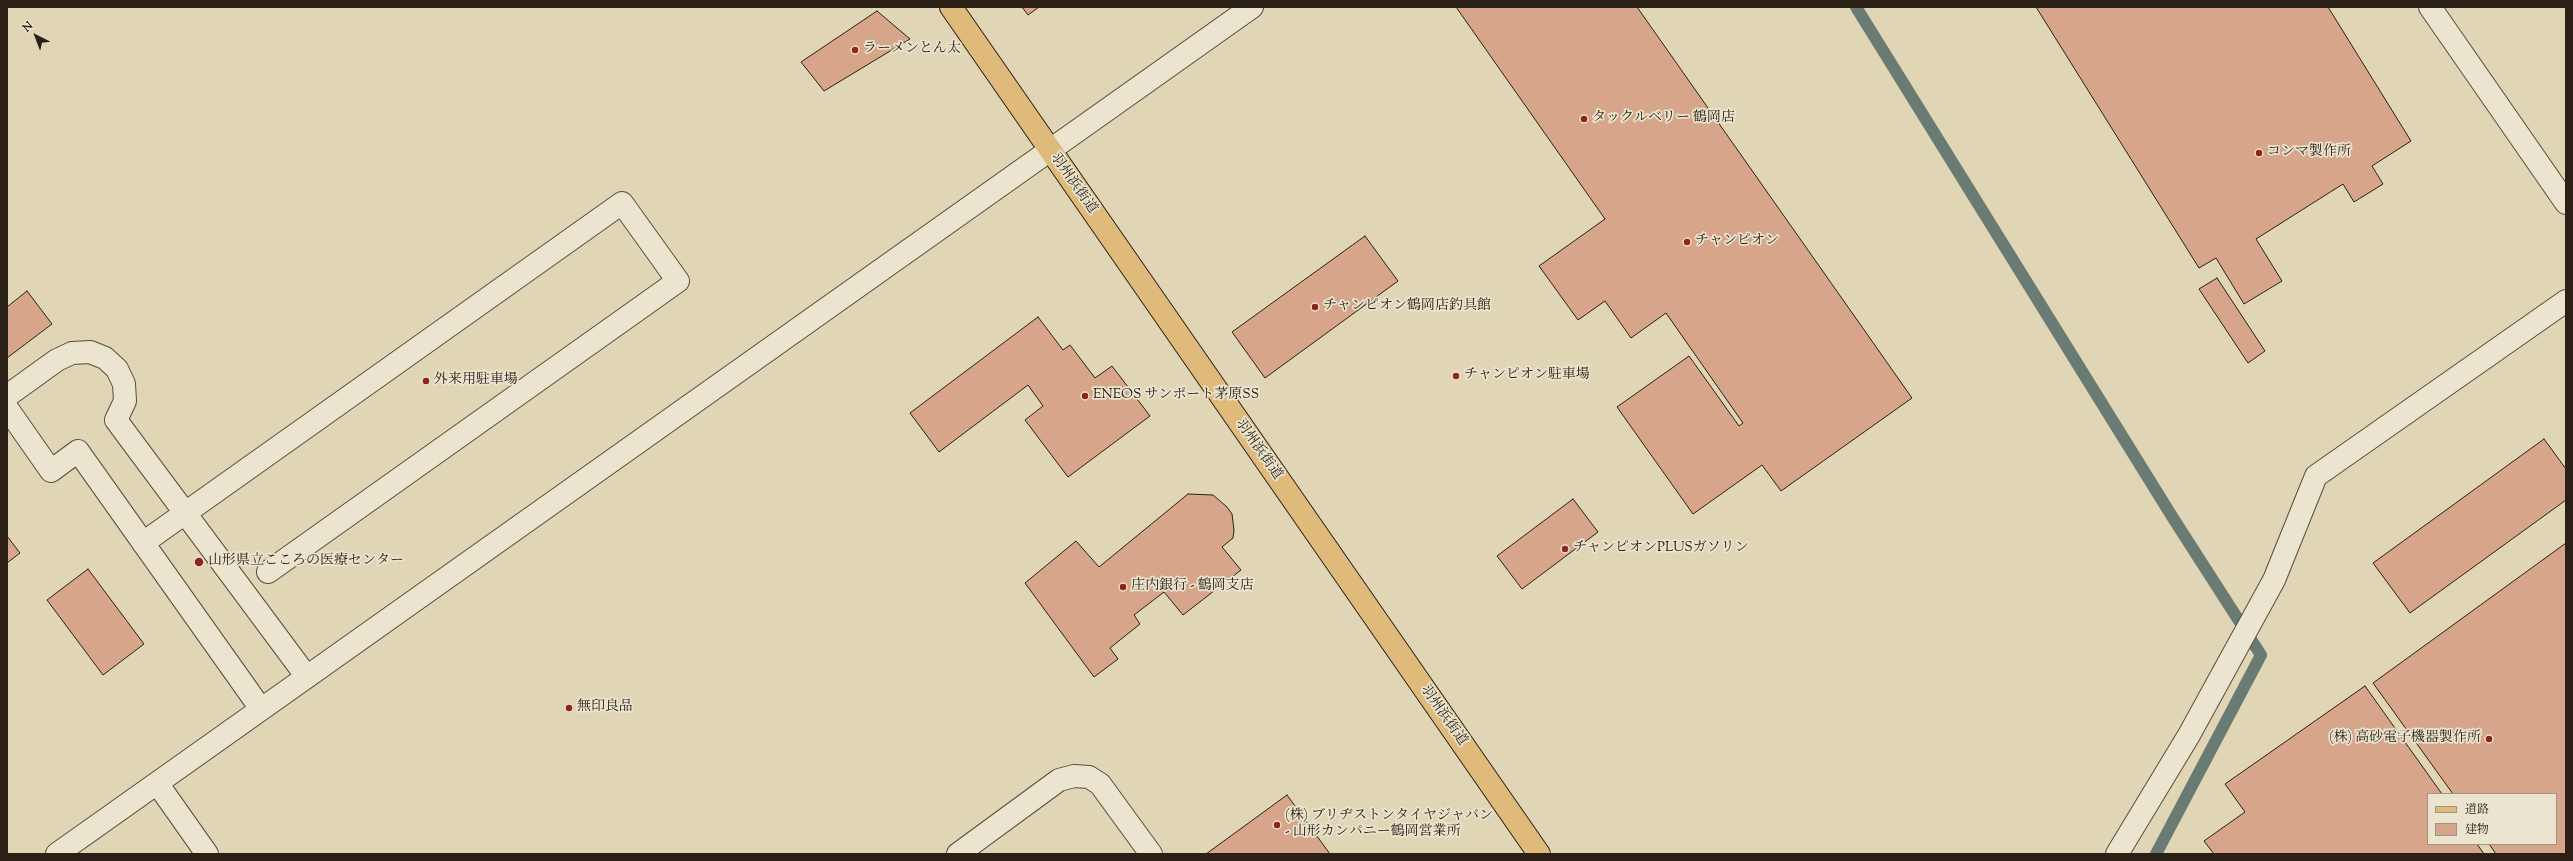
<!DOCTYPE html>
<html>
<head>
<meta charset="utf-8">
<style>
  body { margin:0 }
  #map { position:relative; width:2573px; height:861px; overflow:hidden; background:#e0d5b5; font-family:"Sorts Mill Goudy","Noto Serif JP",serif }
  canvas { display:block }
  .frame { position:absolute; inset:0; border:8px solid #2b2016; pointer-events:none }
  .legend { position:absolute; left:2427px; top:793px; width:130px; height:52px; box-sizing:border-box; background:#ebe4cf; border:1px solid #9e9685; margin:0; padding:5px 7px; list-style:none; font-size:12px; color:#2b2016 }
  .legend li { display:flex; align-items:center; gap:8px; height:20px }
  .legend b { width:20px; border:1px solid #9e9685 }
  .north { position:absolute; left:16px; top:16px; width:40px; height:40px; -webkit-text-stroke:3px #ebe4cf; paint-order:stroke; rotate:318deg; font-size:11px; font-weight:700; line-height:16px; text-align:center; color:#2b2016 }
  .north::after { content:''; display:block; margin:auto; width:14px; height:18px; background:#2b2016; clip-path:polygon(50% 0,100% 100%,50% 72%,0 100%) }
</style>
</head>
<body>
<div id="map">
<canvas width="2573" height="861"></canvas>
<div class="frame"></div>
<ul class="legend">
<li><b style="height:5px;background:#e0ba7a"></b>道路</li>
<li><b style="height:11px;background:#d7a589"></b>建物</li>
</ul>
<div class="north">N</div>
</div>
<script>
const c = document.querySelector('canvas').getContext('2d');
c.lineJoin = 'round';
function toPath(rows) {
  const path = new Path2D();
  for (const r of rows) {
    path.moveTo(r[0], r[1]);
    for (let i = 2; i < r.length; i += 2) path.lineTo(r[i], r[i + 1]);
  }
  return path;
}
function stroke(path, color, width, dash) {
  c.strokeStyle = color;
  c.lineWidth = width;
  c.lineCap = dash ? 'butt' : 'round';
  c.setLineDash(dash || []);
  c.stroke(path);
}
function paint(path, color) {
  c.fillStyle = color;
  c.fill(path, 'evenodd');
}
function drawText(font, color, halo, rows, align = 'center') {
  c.font = font + ' "Sorts Mill Goudy","Noto Serif JP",serif';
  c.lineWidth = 3.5;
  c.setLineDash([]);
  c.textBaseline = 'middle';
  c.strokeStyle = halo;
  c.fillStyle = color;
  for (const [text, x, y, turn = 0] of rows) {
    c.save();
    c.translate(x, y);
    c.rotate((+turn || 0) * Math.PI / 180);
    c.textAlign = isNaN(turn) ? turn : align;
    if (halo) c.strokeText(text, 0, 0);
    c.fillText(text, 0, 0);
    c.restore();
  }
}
stroke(toPath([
  [1856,7,2173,518,2261,655,2156,854]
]), '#6a7b73', 12);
const building = toPath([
  [1022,7,1039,7,1028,15,1022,7],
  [1456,7,1637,7,1912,398,1781,491,1762,465,1693,514,1617,407,1689,356,1739,426,1743,423,1666,313,1631,338,1605,301,1578,320,1539,266,1605,219,1456,7],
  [2036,7,2328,7,2411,141,2372,166,2383,184,2354,202,2343,184,2256,239,2282,281,2244,304,2216,258,2199,268,2036,7],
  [877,11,910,39,824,91,801,62,877,11],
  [1365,236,1398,281,1265,378,1232,332,1365,236],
  [2217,278,2265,351,2248,363,2199,289,2217,278],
  [27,291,52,324,7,358,7,307,27,291],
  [1038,317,1063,350,1070,345,1095,378,1112,366,1150,416,1068,477,1025,420,1043,406,1028,385,939,452,910,413,1038,317],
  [2544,439,2566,469,2566,500,2410,613,2373,563,2544,439],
  [1188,494,1213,495,1227,507,1232,514,1234,530,1233,538,1222,547,1241,570,1183,615,1164,592,1134,615,1140,624,1110,648,1118,659,1094,677,1025,583,1076,541,1099,567,1188,494],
  [1573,499,1598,532,1522,589,1497,556,1573,499],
  [7,536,20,553,7,563,7,536],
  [2566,543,2566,854,2496,854,2489,844,2556,844,2556,794,2453,794,2373,683,2566,543],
  [88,569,144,644,103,675,47,600,88,569],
  [2365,686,2442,794,2428,794,2428,844,2477,844,2484,854,2214,854,2204,841,2245,812,2225,784,2365,686],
  [1287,795,1330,854,1206,854,1287,795]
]);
paint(building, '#d7a589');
stroke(building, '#2b2016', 1);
const minor = toPath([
  [2430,7,2566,203],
  [7,396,57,360,72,353,90,352,105,358,117,369,124,384,125,401,116,420,307,677],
  [7,408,51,471,78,451,261,709],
  [143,543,622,203,678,281,268,572],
  [157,783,207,854],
  [57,854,1252,7],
  [958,854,1059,780,1074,776,1089,777,1100,784,1151,854],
  [2117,854,2189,735,2274,580,2316,476,2566,301]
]);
const major = toPath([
  [951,7,1539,854]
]);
stroke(minor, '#584d3e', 24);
stroke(major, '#2b2016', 24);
stroke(minor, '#ebe4cf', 22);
stroke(major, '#e0ba7a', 22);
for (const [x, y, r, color] of [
  [855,50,4,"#8f2418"],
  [1584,119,4,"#8f2418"],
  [2259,153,4,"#8f2418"],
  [1687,242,4,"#8f2418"],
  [1315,307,4,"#8f2418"],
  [1456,376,4,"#8f2418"],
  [426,381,4,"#8f2418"],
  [1085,396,4,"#8f2418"],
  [1565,549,4,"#8f2418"],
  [199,562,5,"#8f2418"],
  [1123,587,4,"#8f2418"],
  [569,708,4,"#8f2418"],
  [2489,739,4,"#8f2418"],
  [1277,825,4,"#8f2418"]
]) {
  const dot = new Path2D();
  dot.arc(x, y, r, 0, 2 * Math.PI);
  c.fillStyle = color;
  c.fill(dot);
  stroke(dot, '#ebe4cf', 1.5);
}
drawText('14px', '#2b2016', '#ebe4cf', [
  ["ラーメンとん太",863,50],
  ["タックルベリー 鶴岡店",1592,119],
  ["コンマ製作所",2267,153],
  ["チャンピオン",1695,242],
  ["チャンピオン鶴岡店釣具館",1323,307],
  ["チャンピオン駐車場",1464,376],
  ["外来用駐車場",434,381],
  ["ENEOS サンポート茅原SS",1093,396],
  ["チャンピオンPLUSガソリン",1573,549],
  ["山形県立こころの医療センター",208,562],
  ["庄内銀行 - 鶴岡支店",1131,587],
  ["無印良品",577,708],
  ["(株) 高砂電子機器製作所",2481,739,"right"],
  ["(株) ブリヂストンタイヤジャパン",1285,817],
  ["- 山形カンパニー鶴岡営業所",1285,833]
], 'left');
drawText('14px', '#2b2016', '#ebe4cf', [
  ["羽州浜街道",1073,184,55],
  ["羽州浜街道",1258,450,55],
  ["羽州浜街道",1443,716,55]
]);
</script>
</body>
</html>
